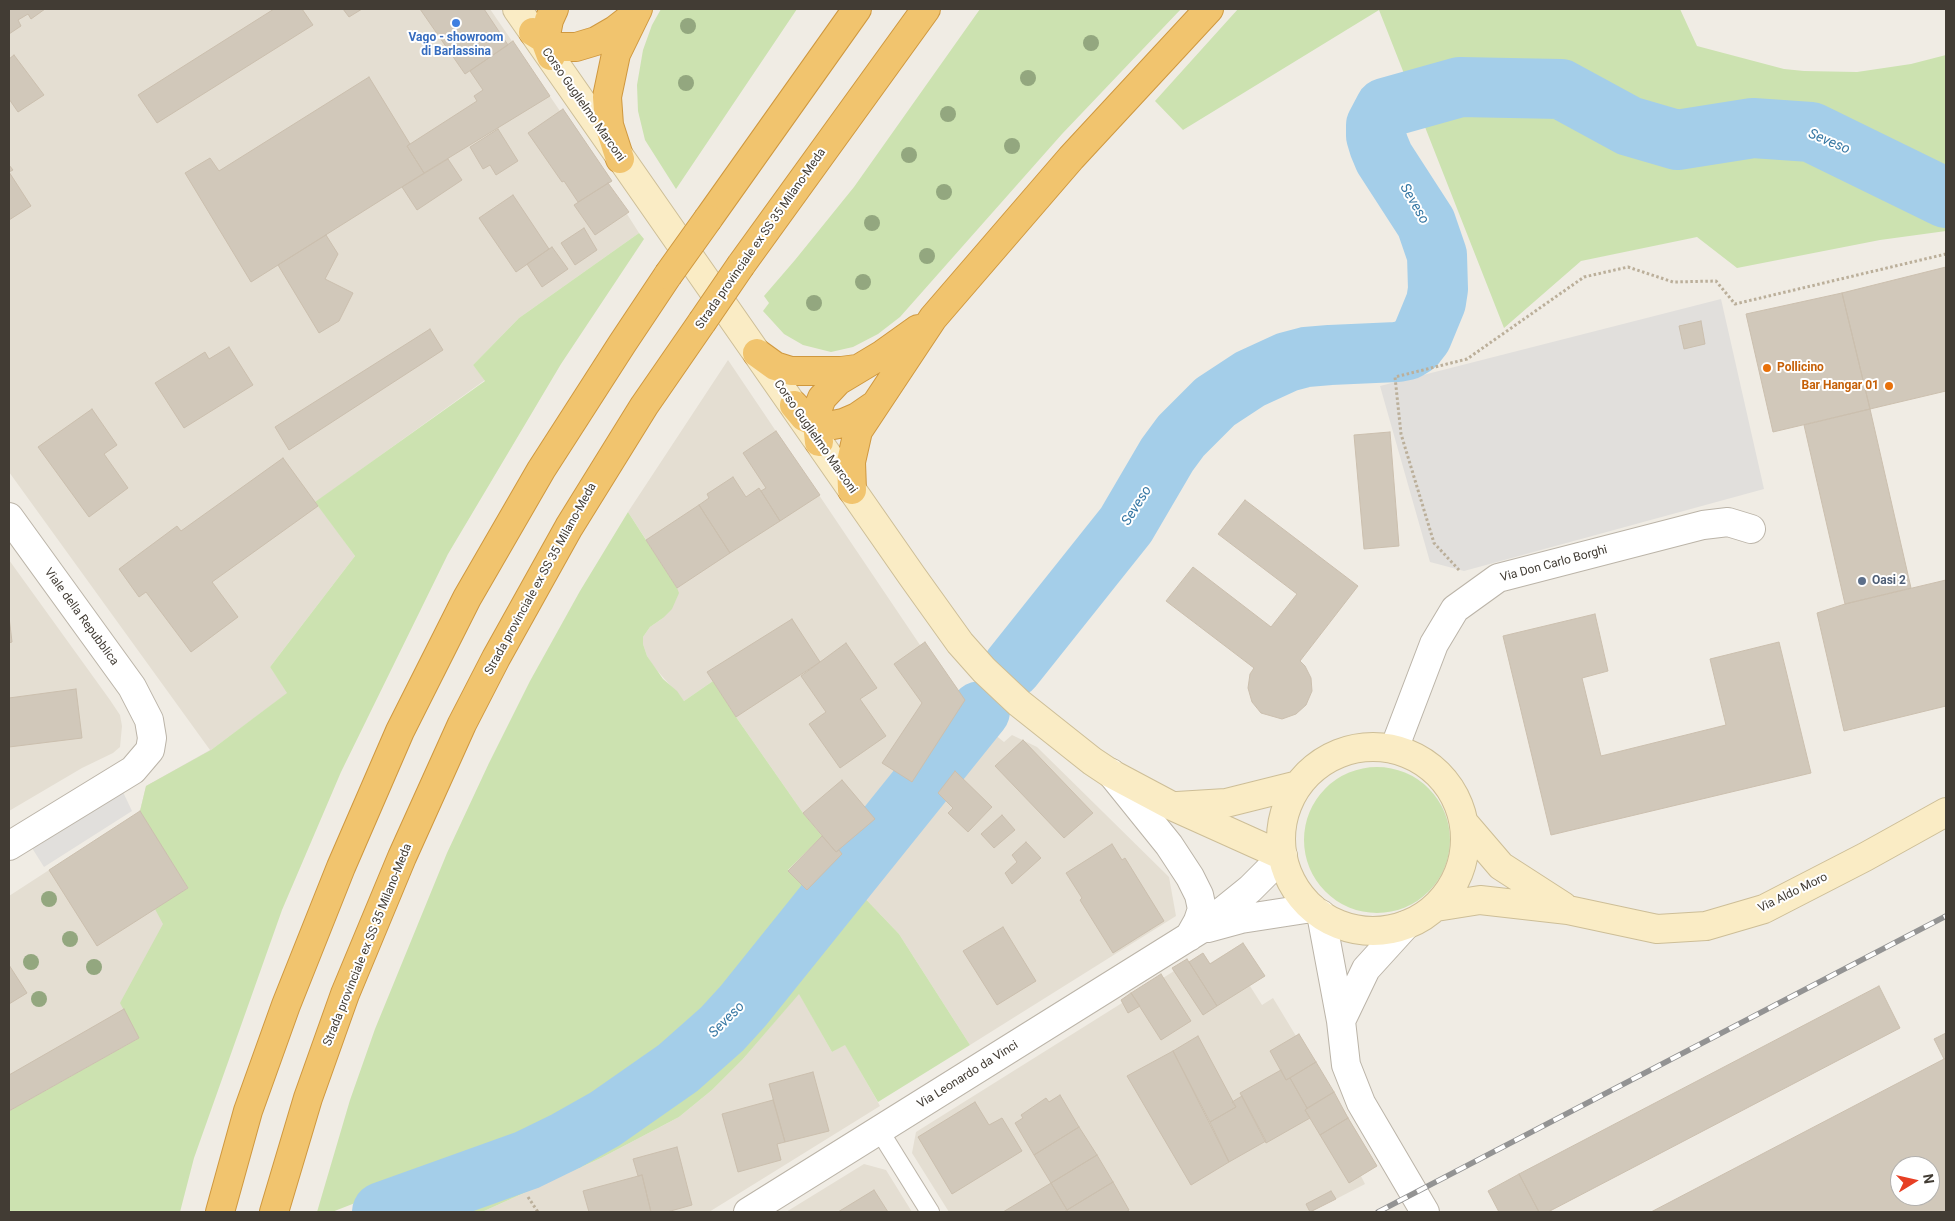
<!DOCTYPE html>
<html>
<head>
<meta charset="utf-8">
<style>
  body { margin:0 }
  #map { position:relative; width:1955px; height:1221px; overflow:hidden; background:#f0ece4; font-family:Roboto,sans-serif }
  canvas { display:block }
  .frame { position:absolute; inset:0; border:10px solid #423c34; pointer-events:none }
  .north { position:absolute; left:1890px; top:1156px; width:50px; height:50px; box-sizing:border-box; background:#fff; border:1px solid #b3b1ae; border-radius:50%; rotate:81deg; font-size:14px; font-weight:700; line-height:20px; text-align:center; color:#423c34 }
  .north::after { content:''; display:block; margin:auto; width:18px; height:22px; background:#e73f24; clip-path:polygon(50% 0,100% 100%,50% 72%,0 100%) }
</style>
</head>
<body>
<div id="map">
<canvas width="1955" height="1221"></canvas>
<div class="frame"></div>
<div class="north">N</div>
</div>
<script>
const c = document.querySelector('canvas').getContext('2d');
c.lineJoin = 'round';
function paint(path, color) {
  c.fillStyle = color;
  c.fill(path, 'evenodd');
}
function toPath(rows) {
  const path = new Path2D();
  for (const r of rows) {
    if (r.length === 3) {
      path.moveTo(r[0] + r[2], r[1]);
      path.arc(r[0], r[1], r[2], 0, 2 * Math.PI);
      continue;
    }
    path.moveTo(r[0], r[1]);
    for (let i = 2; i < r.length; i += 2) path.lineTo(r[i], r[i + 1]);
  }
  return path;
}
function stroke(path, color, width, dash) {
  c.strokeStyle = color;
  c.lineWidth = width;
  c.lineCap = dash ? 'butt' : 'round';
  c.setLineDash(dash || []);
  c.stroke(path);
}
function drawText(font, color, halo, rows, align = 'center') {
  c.font = font + ' Roboto,sans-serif';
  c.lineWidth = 4;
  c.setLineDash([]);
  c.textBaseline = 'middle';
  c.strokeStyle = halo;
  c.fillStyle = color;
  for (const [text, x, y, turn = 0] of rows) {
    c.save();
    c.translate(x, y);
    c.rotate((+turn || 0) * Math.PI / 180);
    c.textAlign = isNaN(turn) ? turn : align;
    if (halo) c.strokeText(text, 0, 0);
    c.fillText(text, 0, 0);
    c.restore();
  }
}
paint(toPath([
  [9,9,490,9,560,111,563,109,612,181,608,184,639,233,519,318,473,365,485,380,316,502,355,556,270,667,288,693,211,750,154,1029,9,1111,9,896,140,811,146,786,210,750,9,472],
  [728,360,920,645,925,642,965,700,912,782,906,779,875,819,840,850,842,854,807,890,788,871,822,836,803,813,736,717,713,681,684,701,654,667,647,656,643,644,643,637,650,627,663,618,677,587,628,512],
  [9,560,110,700,120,715,122,726,120,747,113,753,82,768,9,811],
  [989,730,1004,742,1012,735,1037,747,1169,877,1176,916,970,1045,899,934,859,892],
  [1243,943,1265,976,1250,986,1262,1005,1273,998,1296,1036,1299,1034,1377,1166,1361,1176,1365,1184,1311,1212,949,1212,912,1153,916,1132,1122,1003,1121,1000,1161,974,1163,978,1174,971,1172,968,1187,959,1189,962,1203,953,1210,963],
  [799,993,832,1052,845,1044,880,1106,709,1212,482,1212,601,1158,679,1117,712,1090,743,1059],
  [864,1164,886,1170,912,1212,786,1212]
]), '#e4ded2');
paint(toPath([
  [661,9,797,9,676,189,645,140,638,111,637,85,643,50,652,25],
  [980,9,1181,9,1062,134,900,317,878,334,853,347,831,352,803,345,784,334,763,311,769,303,764,296,795,260,854,187],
  [1238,9,1680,9,1697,46,1784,69,1804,71,1857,72,1911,64,1946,55,1946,231,1880,240,1737,268,1697,237,1581,261,1504,328,1379,10,1183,130,1155,101],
  [639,233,644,239,561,364,448,554,341,772,282,910,194,1158,180,1212,9,1212,9,1111,139,1038,120,1003,163,924,155,909,188,888,140,811,146,786,211,750,287,693,270,667,355,556,315,502,485,381,473,365,519,318],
  [628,512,677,588,679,593,672,609,663,618,650,627,643,637,643,644,647,656,663,679,677,691,684,701,713,681,736,717,803,813,822,836,788,870,807,890,805,900,799,915,727,992,679,1048,641,1077,590,1109,557,1129,486,1159,373,1196,332,1212,317,1212,350,1100,375,1029,447,853,489,763,530,681,580,591],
  [1377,840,73],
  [859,892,899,934,970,1045,878,1102,845,1045,832,1052,799,994,743,1059,712,1090,679,1117,601,1158,482,1212,430,1212,592,1140,629,1121,683,1087,700,1073,733,1041]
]), '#cce2b0');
paint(toPath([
  [1721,299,1764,489,1464,571,1430,562,1380,386],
  [123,792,132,811,44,867,32,848]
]), '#e1dfdc');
stroke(toPath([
  [1012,668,1126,525,1167,455,1181,436,1215,402,1250,379,1287,362,1306,357,1330,355,1397,352,1407,350,1415,345,1422,336,1436,302,1438,289,1437,255,1426,223,1384,158,1379,146,1376,136,1376,125,1385,108,1460,87,1561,89,1629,126,1677,140,1753,128,1811,132,1946,198],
  [382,1212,527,1160,566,1141,605,1119,678,1068,722,1029,743,1006,980,711]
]), '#a4cee9', 60);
const building = toPath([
  [9,9,45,9,31,19,28,14,18,20,21,26,9,34,9,9],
  [274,9,302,9,313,25,157,123,138,95,274,9],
  [343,9,362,9,349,17,343,9],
  [420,9,484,9,508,45,465,74,420,9],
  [513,41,550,96,424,173,407,146,477,101,474,96,483,90,470,71,513,41],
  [14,55,44,95,18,112,9,99,9,59,14,55],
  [369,77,410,144,407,146,424,173,251,282,185,173,210,158,219,171,369,77],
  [563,109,612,181,578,202,564,181,562,182,528,133,563,109],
  [498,129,518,161,496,175,490,165,483,169,470,147,498,129],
  [448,159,462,180,417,210,402,187,448,159],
  [9,165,13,170,9,172,31,206,9,220,9,165],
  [608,183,629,212,595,235,574,205,608,183],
  [513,195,549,249,516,272,479,218,513,195],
  [584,228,597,250,575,265,561,243,584,228],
  [326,235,338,254,325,279,353,293,339,321,319,333,278,265,326,235],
  [552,247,568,269,542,287,527,264,552,247],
  [1946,267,1946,391,1870,409,1842,293,1946,267],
  [1842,293,1870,409,1773,432,1746,314,1842,293],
  [1701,321,1705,344,1684,349,1679,326,1701,321],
  [430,329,443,350,289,450,275,427,430,329],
  [229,347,253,385,184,428,155,383,205,352,209,359,229,347],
  [92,409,117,445,104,454,128,488,89,517,38,447,92,409],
  [1870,409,1911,588,1845,604,1804,425,1870,409],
  [776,431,820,495,780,521,761,491,766,488,743,453,776,431],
  [1390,432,1399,546,1364,549,1354,435,1390,432],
  [283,458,318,506,212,582,238,617,191,652,146,592,139,597,119,569,177,526,181,531,283,458],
  [733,477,746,497,759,488,780,521,730,553,699,505,709,498,707,494,733,477],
  [1245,500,1358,586,1300,661,1305,666,1311,678,1312,691,1306,705,1296,714,1282,719,1261,713,1252,702,1248,688,1250,674,1254,668,1166,601,1193,567,1271,627,1297,594,1218,534,1245,500],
  [699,505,730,553,677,588,646,540,699,505],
  [1946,580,1946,706,1844,731,1817,613,1845,604,1946,580],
  [1595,614,1608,671,1582,678,1601,756,1726,725,1710,659,1779,642,1811,773,1551,835,1503,636,1595,614],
  [9,617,12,642,9,643,9,617],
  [792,619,820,662,736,717,707,672,792,619],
  [925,642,965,700,912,782,882,763,922,703,894,664,925,642],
  [846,643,877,688,860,699,886,736,840,768,809,724,826,712,801,676,846,643],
  [76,689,82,738,9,747,9,698,76,689],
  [1023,740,1093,813,1064,838,995,766,1023,740],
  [955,771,992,807,968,832,948,813,953,808,938,793,955,771],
  [842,780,875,819,836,852,803,813,842,780],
  [140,811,188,888,97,946,49,870,140,811],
  [1002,815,1015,830,994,848,981,834,1002,815],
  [822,836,836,852,839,850,842,854,807,890,788,871,822,836],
  [1026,842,1041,858,1012,884,1005,873,1017,862,1012,855,1026,842],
  [1112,844,1122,860,1125,858,1164,921,1113,953,1080,900,1082,898,1066,873,1112,844],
  [1003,927,1036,981,997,1005,963,951,1003,927],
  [1243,943,1265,976,1217,1006,1189,962,1203,953,1210,964,1243,943],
  [1187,959,1217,1006,1203,1015,1172,968,1187,959],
  [9,965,27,993,9,1004,9,965],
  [1161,974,1191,1021,1161,1040,1131,993,1161,974],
  [1879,986,1900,1028,1548,1212,1539,1212,1519,1174,1879,986],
  [1131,993,1140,1006,1128,1013,1121,1000,1131,993],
  [124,1009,139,1038,9,1111,9,1075,124,1009],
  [1946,1033,1946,1058,1944,1059,1934,1039,1946,1033],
  [1299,1034,1316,1062,1286,1080,1270,1051,1299,1034],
  [1198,1036,1236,1107,1210,1122,1173,1051,1198,1036],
  [1173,1051,1229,1162,1191,1185,1127,1076,1173,1051],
  [1946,1058,1946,1212,1651,1212,1944,1059,1946,1058],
  [1900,1166,1930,1166,1930,1196,1900,1196,1900,1166],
  [1316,1062,1334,1092,1307,1108,1290,1078,1316,1062],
  [1281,1070,1286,1080,1290,1078,1307,1108,1305,1110,1310,1118,1266,1143,1240,1093,1281,1070],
  [813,1072,829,1131,785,1142,769,1084,813,1072],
  [1334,1092,1348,1118,1320,1135,1305,1110,1334,1092],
  [1060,1095,1079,1127,1034,1155,1015,1123,1023,1118,1021,1115,1046,1098,1049,1102,1060,1095],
  [1242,1096,1266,1141,1229,1162,1210,1122,1236,1107,1232,1102,1242,1096],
  [773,1100,785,1142,777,1144,781,1160,738,1172,722,1114,773,1100],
  [975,1102,989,1125,1002,1118,1022,1151,952,1194,918,1137,975,1102],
  [1348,1118,1377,1166,1349,1183,1320,1135,1348,1118],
  [1079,1127,1097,1155,1051,1183,1034,1155,1079,1127],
  [677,1147,692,1205,667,1212,651,1212,642,1175,638,1176,633,1159,677,1147],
  [1097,1155,1113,1182,1067,1210,1051,1183,1097,1155],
  [1519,1174,1539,1212,1499,1212,1488,1191,1519,1174],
  [642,1175,651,1212,589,1212,583,1191,642,1175],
  [1113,1182,1129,1210,1126,1212,1069,1212,1067,1210,1113,1182],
  [1051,1183,1067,1210,1064,1212,1003,1212,1051,1183],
  [874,1190,888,1212,838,1212,874,1190],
  [1331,1191,1336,1199,1310,1212,1306,1204,1331,1191]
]);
paint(building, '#d1c8ba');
stroke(building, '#cbbfae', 1);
const lane = toPath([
  [879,1130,930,1212]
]);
const street = toPath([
  [9,517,132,687,149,720,152,738,150,750,133,770,9,846],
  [1394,749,1434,644,1455,609,1498,578,1703,525,1728,522,1751,529],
  [1111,773,1169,845,1190,877,1199,895,1202,909,1198,921,1189,937],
  [1321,914,1341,1021,1346,1065,1361,1103,1425,1212],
  [1208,928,1241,919,1312,908],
  [1341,1021,1366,969,1406,925],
  [748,1212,1198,931,1250,889,1283,856]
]);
const secondary = toPath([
  [517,9,912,576,960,643,984,670,1019,703,1092,761,1110,773,1172,806,1283,856],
  [1373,839,92],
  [1177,806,1226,803,1298,785],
  [1465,824,1501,866,1563,906],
  [1436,907,1480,900,1568,910,1657,929,1706,926,1764,909,1865,857,1946,812]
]);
const highway = toPath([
  [533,32,557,47,576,47,596,41,615,30,633,16],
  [551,56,545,40,549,20,554,9],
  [620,159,609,125,607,97,616,54,638,9],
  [708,219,857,9],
  [741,265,926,9],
  [757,353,775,366,791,371,841,371,856,369],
  [794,405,804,417,817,423,828,426,843,423,857,417,873,406],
  [819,442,817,423,818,408,822,398,838,381,883,354,918,329],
  [852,490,851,462,858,431,933,318,1071,158,1209,9],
  [220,1212,248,1111,286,1005,341,867,400,731,467,598,541,470,622,344,668,275],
  [274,1212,308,1098,345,994,402,857,462,724,496,658,569,527,644,406,702,322]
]);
stroke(lane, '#bbb4a8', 20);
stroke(street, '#bbb4a8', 30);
stroke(secondary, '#cdbe97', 30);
stroke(highway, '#cf983f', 30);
stroke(toPath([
  [1459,570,1434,543,1401,434,1395,377,1467,359,1584,277,1628,267,1673,282,1716,281,1735,304,1946,254],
  [528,1197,538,1212]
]), '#bbaf9a', 3, [2.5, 2.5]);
stroke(lane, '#fff', 18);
stroke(street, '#fff', 28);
stroke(secondary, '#faecc5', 28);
stroke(highway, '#f1c46e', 28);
const rail = toPath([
  [1378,1212,1946,916]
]);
stroke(rail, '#939393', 5.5);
stroke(rail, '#fff', 4, [11]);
const highwayBridge = toPath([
  [668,275,708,219],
  [702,322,741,265]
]);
stroke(highwayBridge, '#cf983f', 30, []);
stroke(highwayBridge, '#f1c46e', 28);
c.fillStyle = '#93a77f';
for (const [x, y] of [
  [688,26],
  [1091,43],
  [1028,78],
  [686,83],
  [948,114],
  [1012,146],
  [909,155],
  [944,192],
  [872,223],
  [927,256],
  [863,282],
  [814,303],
  [49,899],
  [70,939],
  [31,962],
  [94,967],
  [39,999]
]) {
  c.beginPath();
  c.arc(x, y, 8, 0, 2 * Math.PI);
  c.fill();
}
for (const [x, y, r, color] of [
  [456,23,5,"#3f7fe0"],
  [1767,368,5,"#e8710a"],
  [1889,386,5,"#e8710a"],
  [1862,581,5,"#5c6f8a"]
]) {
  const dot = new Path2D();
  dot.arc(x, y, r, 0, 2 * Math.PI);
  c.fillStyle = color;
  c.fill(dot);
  stroke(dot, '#fff', 2);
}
drawText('bold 12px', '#366cbe', '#fff', [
  ["Vago - showroom",456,38],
  ["di Barlassina",456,52]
]);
drawText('12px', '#423c34', '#fff', [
  ["Corso Guglielmo Marconi",583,105,55],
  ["Strada provinciale ex SS 35 Milano-Meda",761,239,-55],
  ["Corso Guglielmo Marconi",815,437,55],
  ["Via Don Carlo Borghi",1554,564,-15],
  ["Strada provinciale ex SS 35 Milano-Meda",541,579,-61],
  ["Viale della Repubblica",81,617,54],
  ["Via Aldo Moro",1793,893,-26],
  ["Strada provinciale ex SS 35 Milano-Meda",368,945,-68],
  ["Via Leonardo da Vinci",968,1075,-32]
]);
drawText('bold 12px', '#c56008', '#fff', [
  ["Pollicino",1777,368],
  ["Bar Hangar 01",1879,386,"right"]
], 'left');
drawText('bold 12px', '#4e5e75', '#fff', [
  ["Oasi 2",1872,581]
], 'left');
drawText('italic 14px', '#3778a4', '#fff', [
  ["Seveso",1829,142,23],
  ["Seveso",1414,204,60],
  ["Seveso",1137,506,-58],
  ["Seveso",727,1020,-45]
]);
</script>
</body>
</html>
